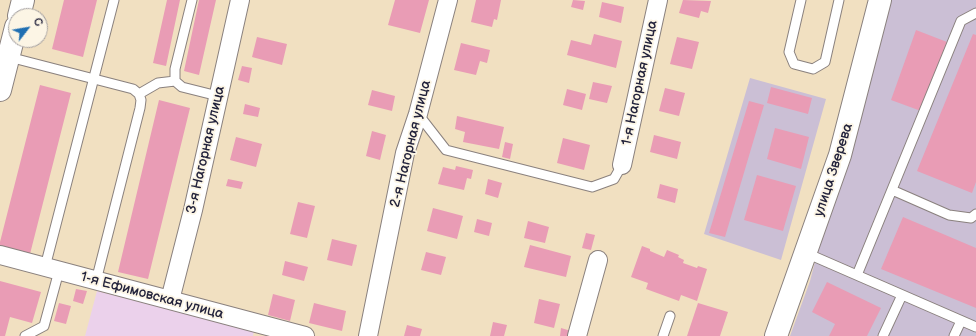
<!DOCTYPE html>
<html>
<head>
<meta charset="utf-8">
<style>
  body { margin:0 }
  #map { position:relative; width:976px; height:336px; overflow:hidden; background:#f1e0c1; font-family:"Balsamiq Sans",sans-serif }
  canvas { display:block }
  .north { position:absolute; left:8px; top:8px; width:40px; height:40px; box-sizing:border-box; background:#fcf5e5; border:1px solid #a5a1a1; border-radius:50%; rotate:59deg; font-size:11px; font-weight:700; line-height:16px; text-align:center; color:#22223b }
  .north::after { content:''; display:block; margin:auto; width:14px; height:18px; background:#1f6fb2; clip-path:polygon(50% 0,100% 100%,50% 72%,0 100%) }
</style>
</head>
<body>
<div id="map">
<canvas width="976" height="336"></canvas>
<div class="north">С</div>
</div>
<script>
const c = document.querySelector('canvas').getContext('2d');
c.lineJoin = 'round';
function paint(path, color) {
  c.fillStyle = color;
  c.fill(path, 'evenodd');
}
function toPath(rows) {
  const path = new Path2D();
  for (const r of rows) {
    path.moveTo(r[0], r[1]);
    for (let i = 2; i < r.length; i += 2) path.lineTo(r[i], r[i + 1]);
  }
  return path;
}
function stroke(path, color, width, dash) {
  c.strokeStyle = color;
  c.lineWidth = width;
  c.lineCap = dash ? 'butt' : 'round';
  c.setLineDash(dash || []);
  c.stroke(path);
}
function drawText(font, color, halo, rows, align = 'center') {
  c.font = font + ' "Balsamiq Sans",sans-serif';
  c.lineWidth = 3.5;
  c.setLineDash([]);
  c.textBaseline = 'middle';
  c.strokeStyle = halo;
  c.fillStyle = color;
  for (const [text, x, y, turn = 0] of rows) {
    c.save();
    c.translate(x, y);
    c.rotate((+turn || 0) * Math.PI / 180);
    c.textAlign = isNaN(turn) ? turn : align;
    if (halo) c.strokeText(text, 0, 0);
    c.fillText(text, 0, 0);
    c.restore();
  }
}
paint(toPath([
  [97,291,254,331,253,336,85,336]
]), '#ebd1eb');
paint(toPath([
  [883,0,976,0,976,336,790,336,810,281],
  [750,78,826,99,781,260,704,234]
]), '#cbbfd5');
paint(toPath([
  [64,0,97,0,83,57,52,49],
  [167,0,180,0,166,66,153,63],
  [199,0,216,0,199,75,184,71],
  [395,0,429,0,420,33,388,25],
  [476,0,501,0,497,20,494,19,492,27,471,22],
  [573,0,585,1,583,10,571,7],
  [683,0,711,1,708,13,701,11,699,18,679,13],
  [602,2,624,7,621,23,599,17],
  [916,30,947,42,921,111,891,100],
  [594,34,622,41,616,68,567,55,571,40,591,45],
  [973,34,976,35,976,182,972,193,917,171],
  [257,37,287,44,282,65,252,57],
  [677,37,699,42,692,69,670,64],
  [461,43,490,50,487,63,480,61,476,75,454,70],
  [242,66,252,68,249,83,238,80],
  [593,82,612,86,607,103,589,99],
  [40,85,71,93,30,254,0,246,0,242],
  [771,87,812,98,808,114,767,103],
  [665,88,685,93,679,116,659,111],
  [567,89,586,94,582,110,563,105],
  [372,90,395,96,392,111,368,105],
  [159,100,190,108,148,279,118,272],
  [749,101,764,105,725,237,709,233],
  [245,104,260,108,258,117,243,114],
  [457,116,504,127,499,149,463,142,465,132,455,129],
  [775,128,809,137,801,169,767,159],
  [372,131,386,135,380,160,366,156],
  [654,135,681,142,677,159,650,152],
  [236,137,262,144,256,167,230,160],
  [563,138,590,145,584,170,557,163],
  [505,142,513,144,510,159,502,157],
  [456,166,473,170,471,179,467,178,464,190,438,184,443,167,455,170],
  [757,175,796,186,783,231,744,220],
  [228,179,243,182,241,189,226,186],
  [488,179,502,183,498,198,485,194],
  [660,184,678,189,675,203,657,198],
  [298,202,315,206,307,238,290,234],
  [433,208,463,216,457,239,427,231],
  [903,217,976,248,976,308,881,269],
  [477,219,492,223,489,236,474,232],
  [528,221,549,227,545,243,524,238],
  [586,233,595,235,591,250,582,248],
  [332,239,357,245,352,266,327,260],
  [530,245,571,256,566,277,524,267],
  [642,246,650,249,650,251,664,257,667,250,679,255,678,257,684,260,683,263,697,268,698,266,707,269,697,301,681,295,679,301,646,289,648,283,631,277],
  [426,252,446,257,441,275,421,270],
  [285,261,308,267,304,281,282,275],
  [0,281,41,292,32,323,10,317,5,336,0,336],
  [827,282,881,308,867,336,829,336,835,324,812,312],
  [76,289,87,291,83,304,73,301],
  [273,294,295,300,290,321,268,315],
  [539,299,560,304,554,328,534,323],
  [59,303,71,306,66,324,54,321],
  [314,303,346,311,342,331,309,323],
  [698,303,728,312,720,336,687,336],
  [493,322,507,325,504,336,490,336],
  [407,325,422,329,420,336,404,336],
  [561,328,571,331,570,336,560,336]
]), '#e99cb5');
const lane = toPath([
  [801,0,789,52,794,64,813,69,825,62,839,0],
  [9,57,133,89,139,94,141,100,140,108,96,281],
  [175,81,175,69,192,0],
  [139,94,158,83,175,81,182,87,218,96],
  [418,114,446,150,592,187,614,179,622,165],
  [892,190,949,215,971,218,976,214],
  [806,253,976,327],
  [45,267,114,0],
  [857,275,961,21,976,13],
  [25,336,44,326,59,271],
  [663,336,670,316],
  [883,336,902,295],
  [954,336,961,321]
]);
const street = toPath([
  [622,165,658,0],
  [0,255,305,336],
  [170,300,193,210,240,0],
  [368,336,405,153,418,114,448,0],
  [577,336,598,260]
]);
const secondary = toPath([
  [19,16,23,0],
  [0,90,16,27],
  [776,336,840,155,880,0]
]);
stroke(lane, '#8a817e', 11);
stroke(street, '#8a817e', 20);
stroke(secondary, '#8a817e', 24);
stroke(lane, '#fff', 9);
stroke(street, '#fff', 18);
stroke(secondary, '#fff', 22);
drawText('14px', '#22223b', '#fcf5e5', [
  ["1-я Нагорная улица",640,83,-78],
  ["2-я Нагорная улица",411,144,-76],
  ["3-я Нагорная улица",206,150,-77],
  ["улица Зверева",834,170,-72],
  ["1-я Ефимовская улица",152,296,15]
]);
</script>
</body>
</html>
